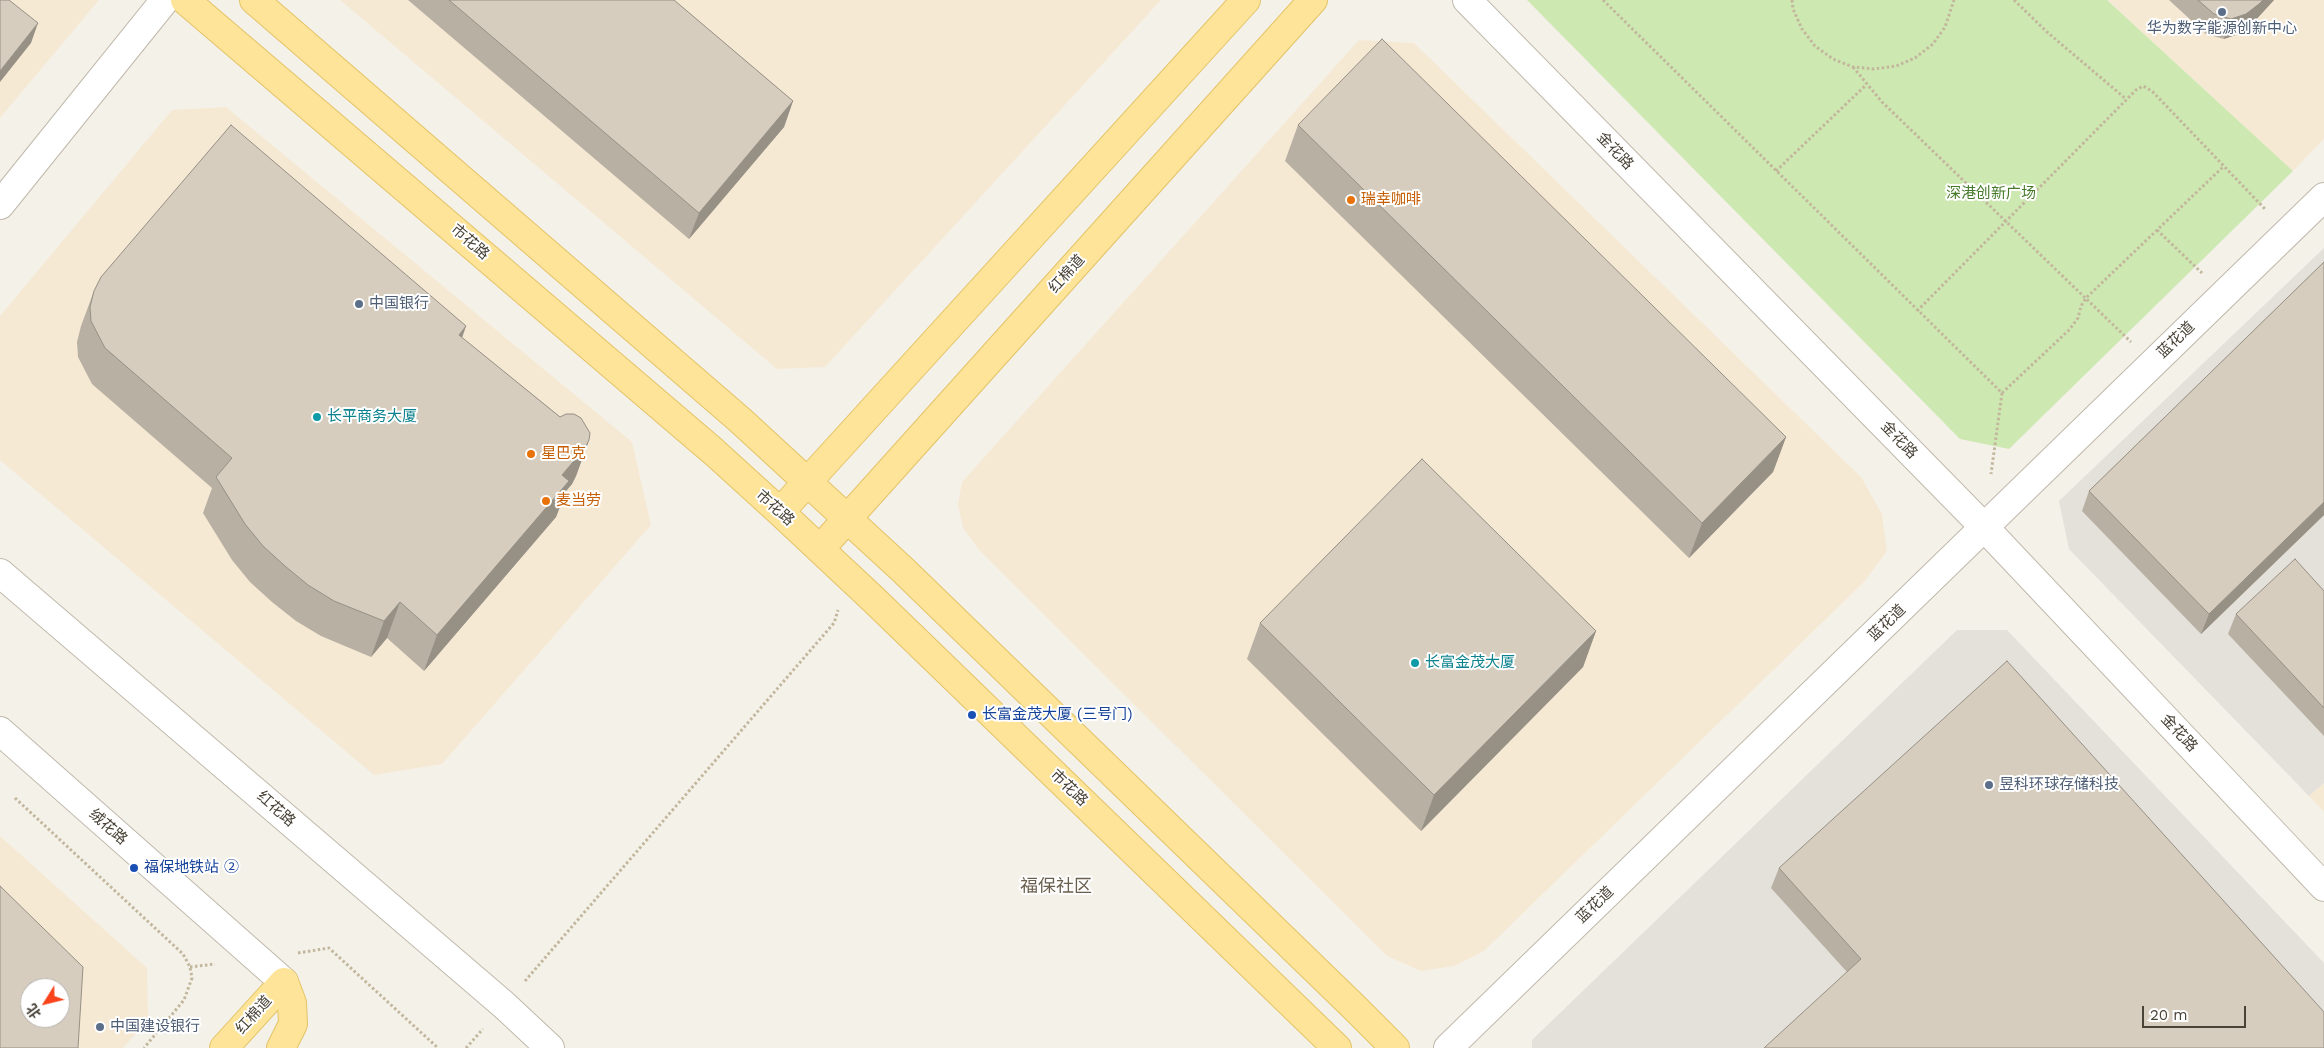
<!DOCTYPE html>
<html>
<head>
<meta charset="utf-8">
<style>
  body { margin:0 }
  #map { position:relative; width:2324px; height:1048px; overflow:hidden; background:#f4f1e9; font-family:"Work Sans","Noto Sans SC",sans-serif }
  canvas { display:block }
  .north { position:absolute; left:20px; top:978px; width:50px; height:50px; box-sizing:border-box; background:#fff; border:1px solid #b6b3af; border-radius:50%; rotate:234deg; font-size:14px; font-weight:700; line-height:20px; text-align:center; color:#484237 }
  .north::after { content:''; display:block; margin:auto; width:18px; height:22px; background:#f9441b; clip-path:polygon(50% 0,100% 100%,50% 72%,0 100%) }
  .scale { position:absolute; left:2142px; top:1006px; width:104px; height:22px; box-sizing:border-box; border:2px solid #484237; border-top:0; padding-left:6px; font-size:15px; line-height:18px; white-space:nowrap; color:#484237; -webkit-text-stroke:4px #fff; paint-order:stroke }
</style>
</head>
<body>
<div id="map">
<canvas width="2324" height="1048"></canvas>
<div class="north">北</div>
<div class="scale">20 m</div>
</div>
<script>
const c = document.querySelector('canvas').getContext('2d');
c.lineJoin = 'round';
function paint(path, color) {
  c.fillStyle = color;
  c.fill(path, 'evenodd');
}
function toPath(rows) {
  const path = new Path2D();
  for (const r of rows) {
    path.moveTo(r[0], r[1]);
    for (let i = 2; i < r.length; i += 2) path.lineTo(r[i], r[i + 1]);
  }
  return path;
}
function stroke(path, color, width, dash) {
  c.strokeStyle = color;
  c.lineWidth = width;
  c.lineCap = dash ? 'butt' : 'round';
  c.setLineDash(dash || []);
  c.stroke(path);
}
function drawText(font, color, halo, rows, align = 'center') {
  c.font = font + ' "Work Sans","Noto Sans SC",sans-serif';
  c.lineWidth = 4;
  c.setLineDash([]);
  c.textBaseline = 'middle';
  c.strokeStyle = halo;
  c.fillStyle = color;
  for (const [text, x, y, turn = 0] of rows) {
    c.save();
    c.translate(x, y);
    c.rotate((+turn || 0) * Math.PI / 180);
    c.textAlign = isNaN(turn) ? turn : align;
    if (halo) c.strokeText(text, 0, 0);
    c.fillText(text, 0, 0);
    c.restore();
  }
}
paint(toPath([
  [0,0,99,0,0,118],
  [340,0,1161,0,825,367,777,369],
  [2107,0,2324,0,2324,139,2293,171],
  [1359,40,1414,43,1861,477,1882,514,1887,551,1864,582,1484,951,1454,966,1421,971,1387,956,979,550,963,528,958,505,962,482],
  [226,107,632,442,651,525,442,764,374,775,0,460,0,316,172,110],
  [2324,783,2324,812,2309,796],
  [0,836,147,968,148,1020,123,1048,0,1048],
  [30,988,60,988,60,1018,30,1018]
]), '#f6e9d4');
paint(toPath([
  [2324,248,2324,783,2309,796,2069,549,2059,501],
  [1957,630,2007,630,2324,963,2324,1048,1532,1048,1532,1040]
]), '#e4e0da');
paint(toPath([
  [1527,0,2107,0,2293,171,2009,449,1960,439]
]), '#cee8b2');
const minor = toPath([
  [1467,0,1984,527,2324,887],
  [0,205,165,0],
  [0,573,504,1005,550,1048],
  [0,731,284,982],
  [1448,1048,2324,197]
]);
const major = toPath([
  [185,0,714,452,780,512,873,599,1337,1048],
  [254,0,740,420,903,570,1355,1008,1395,1048],
  [780,512,1246,0],
  [820,549,1313,0],
  [224,1048,284,982,292,1003,293,1024,281,1048]
]);
stroke(minor, '#c0b9ab', 30);
stroke(major, '#e4c367', 30);
stroke(toPath([
  [1603,0,2002,393,1991,474],
  [1792,0,1793,9,1802,29,1815,46,1833,59,1853,67,1874,69,1896,66,1915,58,1933,44,1945,27,1954,0],
  [2014,0,2047,32,2126,99],
  [1853,67,1882,102,2131,342],
  [1776,171,1866,85],
  [2157,230,2202,273],
  [1917,311,2136,90,2143,86,2152,91,2265,209],
  [2002,393,2069,330,2078,318,2081,306,2086,298,2224,166],
  [15,798,183,954,190,967,192,978,184,1000,144,1048],
  [298,953,329,948,438,1048],
  [190,967,215,964],
  [525,981,834,623,838,610],
  [466,1048,483,1029]
]), '#c2b69c', 3, [2.5, 2.5]);
stroke(minor, '#fff', 28);
stroke(major, '#fee498', 28);
paint(toPath([
  [408,0,674,0,793,101,784,127,689,239],
  [2169,0,2274,0,2252,24,2238,34,2224,39,2206,34],
  [1298,125,1786,437,1773,472,1689,558,1285,161],
  [2324,262,2324,515,2201,634,2082,511,2089,491],
  [94,291,466,326,462,338,589,440,576,476,572,484,566,491,556,517,424,671,387,638,371,657,321,636,296,621,272,602,250,582,232,560,203,513,212,488,92,384,78,357,77,342,81,326],
  [2324,591,2324,736,2228,634,2236,614],
  [1260,623,1596,631,1583,667,1421,831,1247,659],
  [1779,868,2324,1012,1847,972,1771,888]
]), '#b8b0a3');
paint(toPath([
  [2263,0,2274,0,2252,24,2238,34,2224,39,2231,19],
  [38,23,31,43,0,82,0,71],
  [793,101,784,127,689,239,699,213],
  [466,326,453,362,459,335],
  [1786,437,1773,472,1689,558,1702,523],
  [589,440,576,476,572,484,566,491,556,517,424,671,437,635],
  [2324,502,2324,515,2201,634,2209,614],
  [400,602,387,638,371,657,384,621],
  [1596,631,1583,667,1421,831,1434,795]
]), '#969085');
const building = toPath([
  [0,0,9,0,38,23,0,71,0,0],
  [449,0,674,0,793,101,699,213,449,0],
  [2198,0,2263,0,2259,4,2246,14,2231,19,2214,14,2198,0],
  [1382,39,1786,437,1702,523,1298,125,1382,39],
  [231,125,466,326,459,335,560,417,566,414,574,414,581,418,590,433,589,440,585,448,562,475,569,481,437,635,400,602,384,621,334,601,308,585,285,566,263,546,245,524,216,477,232,458,105,348,91,321,90,307,94,291,101,277,231,125],
  [2324,262,2324,502,2209,614,2089,491,2324,262],
  [1422,459,1596,631,1434,795,1260,623,1422,459],
  [2295,559,2324,591,2324,708,2236,614,2295,559],
  [2007,661,2324,1012,2324,1048,1764,1048,1861,959,1779,868,2007,661],
  [0,886,83,967,78,1048,0,1048,0,886],
  [30,988,60,988,60,1018,30,1018,30,988]
]);
paint(building, '#d6cdbe');
stroke(building, '#969085', 1);
for (const [x, y, r, color] of [
  [2222,12,5,"#5c6f8a"],
  [1351,200,5,"#e8710a"],
  [359,304,5,"#5c6f8a"],
  [317,417,5,"#0f9aa8"],
  [531,454,5,"#e8710a"],
  [546,501,5,"#e8710a"],
  [1415,663,5,"#0f9aa8"],
  [972,715,5,"#1a4fb4"],
  [1989,785,5,"#5c6f8a"],
  [134,868,5,"#1a4fb4"],
  [100,1027,5,"#5c6f8a"]
]) {
  const dot = new Path2D();
  dot.arc(x, y, r, 0, 2 * Math.PI);
  c.fillStyle = color;
  c.fill(dot);
  stroke(dot, '#fff', 2);
}
drawText('15px', '#4e5e75', '#fff', [
  ["华为数字能源创新中心",2222,29,"center"],
  ["中国银行",369,304],
  ["昱科环球存储科技",1999,785],
  ["中国建设银行",110,1027]
], 'left');
drawText('15px', '#484237', '#fff', [
  ["金花路",1615,151,46],
  ["市花路",470,242,41],
  ["红棉道",1067,274,-48],
  ["蓝花道",2176,340,-44],
  ["金花路",1899,440,46],
  ["市花路",775,508,42],
  ["蓝花道",1887,623,-44],
  ["金花路",2179,733,47],
  ["市花路",1069,788,44],
  ["红花路",276,809,41],
  ["绒花路",108,827,41],
  ["蓝花道",1595,905,-44],
  ["红棉道",254,1015,-48]
]);
drawText('15px', '#467a2a', '#fff', [
  ["深港创新广场",1991,194]
]);
drawText('15px', '#c56008', '#fff', [
  ["瑞幸咖啡",1361,200],
  ["星巴克",541,454],
  ["麦当劳",556,501]
], 'left');
drawText('15px', '#0d838f', '#fff', [
  ["长平商务大厦",327,417],
  ["长富金茂大厦",1425,663]
], 'left');
drawText('15px', '#164399', '#fff', [
  ["长富金茂大厦 (三号门)",982,715],
  ["福保地铁站 ②",144,868]
], 'left');
drawText('18px', '#6b604e', '#fff', [
  ["福保社区",1056,887]
]);
</script>
</body>
</html>
